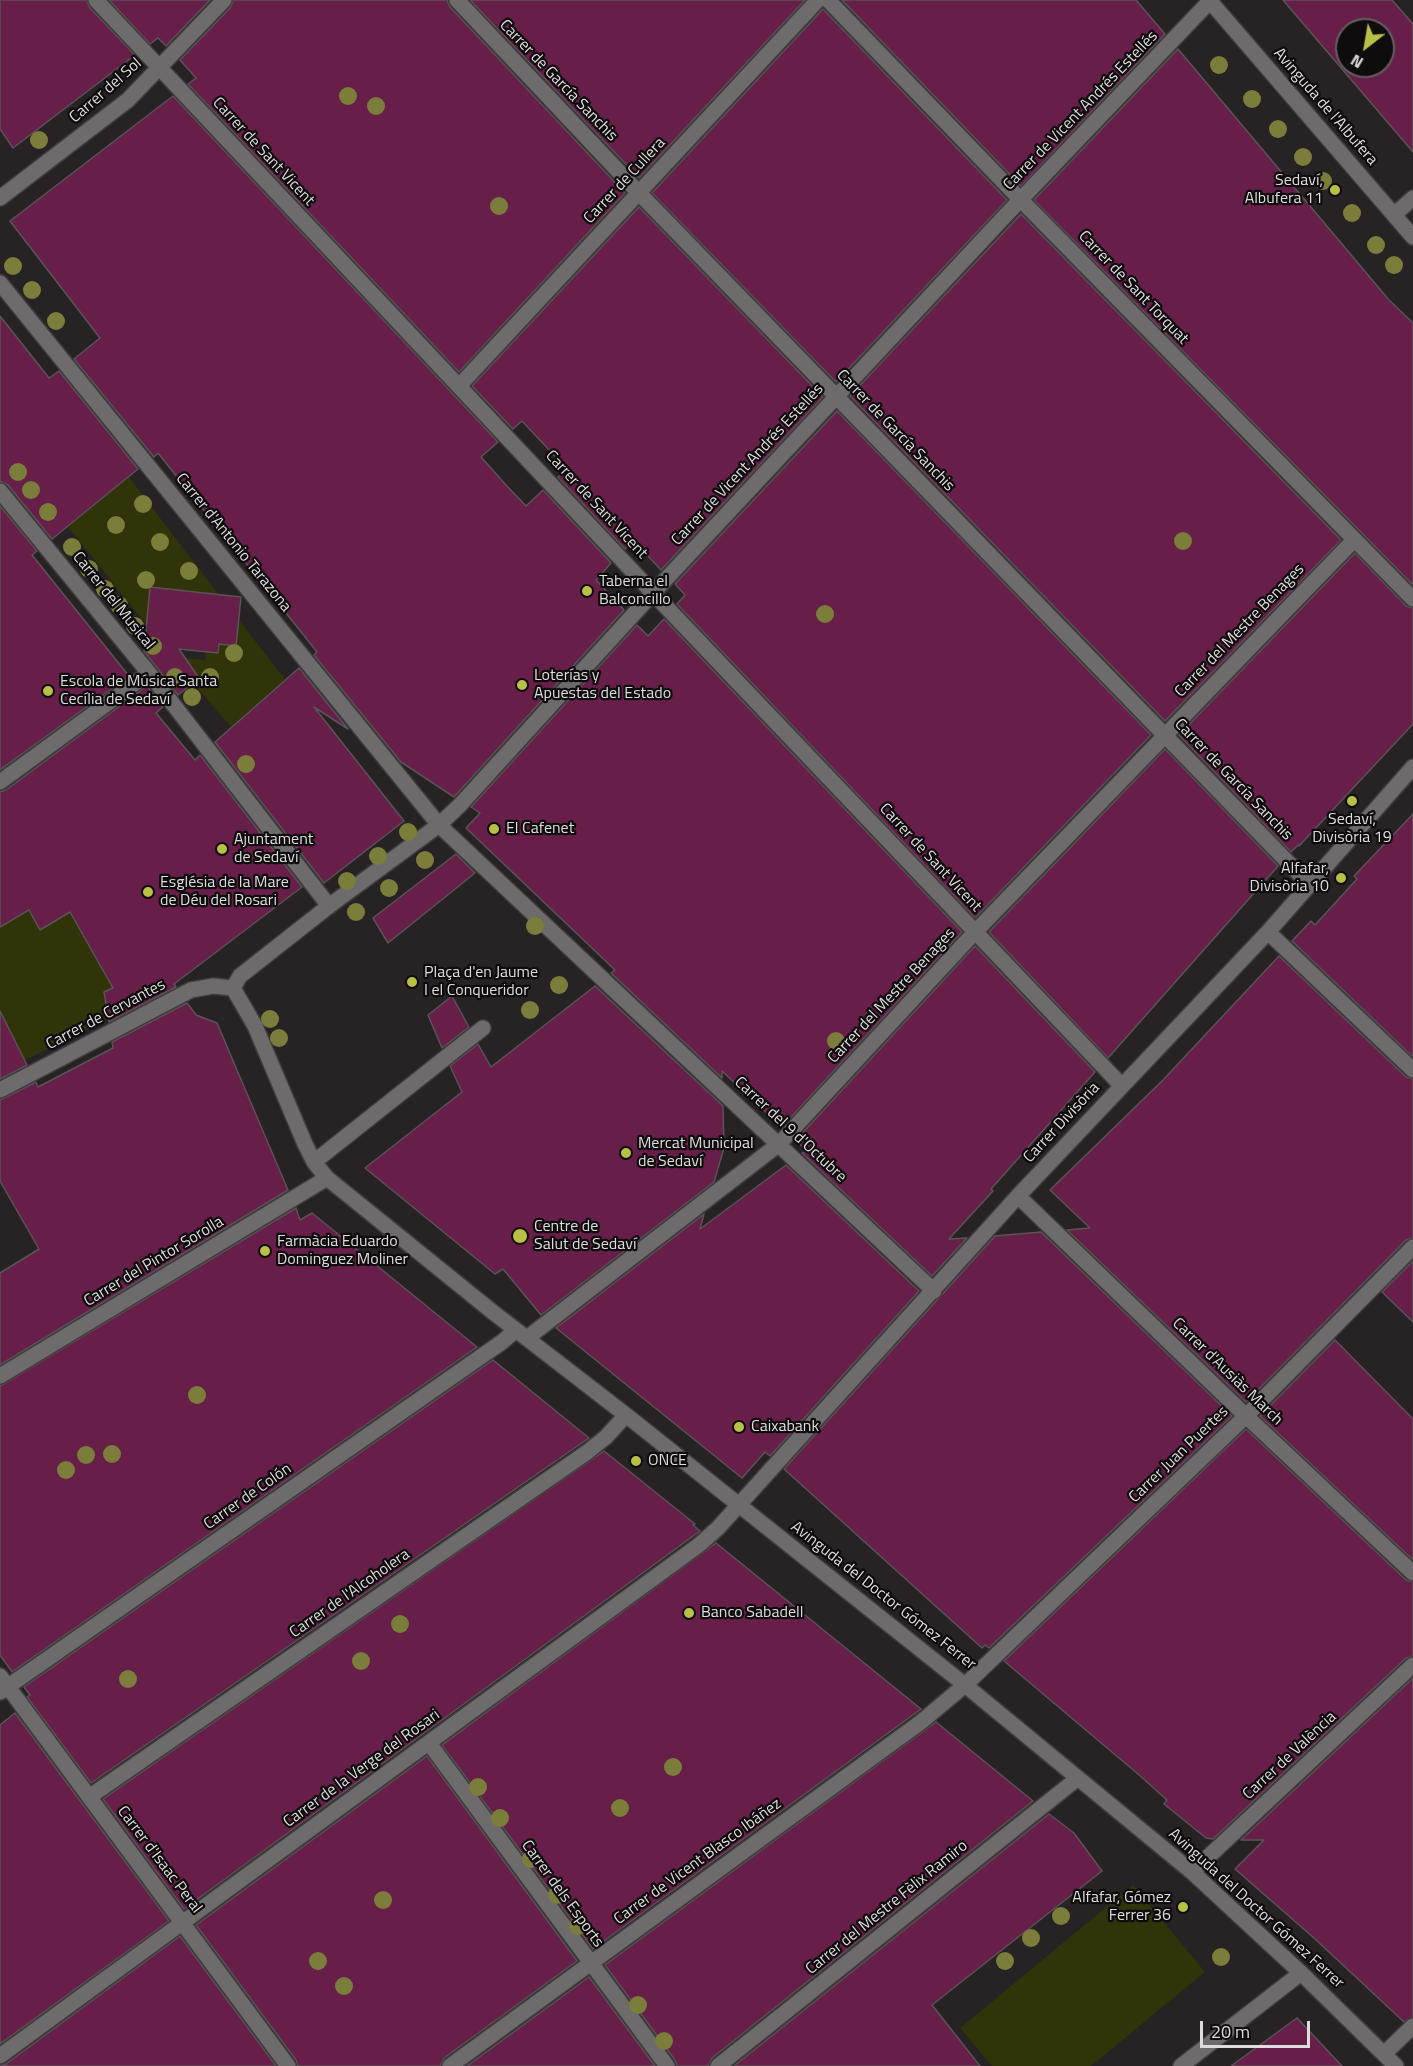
<!DOCTYPE html>
<html>
<head>
<meta charset="utf-8">
<style>
  body { margin:0 }
  #map { position:relative; width:1413px; height:2066px; overflow:hidden; background:#272224; font-family:"Titillium Web",sans-serif }
  canvas { display:block }
  .north { position:absolute; left:1335px; top:18px; width:60px; height:60px; box-sizing:border-box; background:#0e0c0d; border:2px solid #625f60; border-radius:50%; rotate:211deg; font-size:16px; font-weight:700; line-height:24px; text-align:center; color:#dfdcdd }
  .north::after { content:''; display:block; margin:auto; width:21px; height:27px; background:#b9c046; clip-path:polygon(50% 0,100% 100%,50% 72%,0 100%) }
  .scale { position:absolute; left:1200px; top:2021px; width:110px; height:27px; box-sizing:border-box; border:3px solid #dfdcdd; border-top:0; padding-left:8px; font-size:18px; line-height:21px; white-space:nowrap; color:#dfdcdd; -webkit-text-stroke:4px #0e0c0d; paint-order:stroke }
</style>
</head>
<body>
<div id="map">
<canvas width="1413" height="2066"></canvas>
<div class="north">N</div>
<div class="scale">20 m</div>
</div>
<script>
const c = document.querySelector('canvas').getContext('2d');
c.lineJoin = 'round';
function paint(path, color) {
  c.fillStyle = color;
  c.fill(path, 'evenodd');
}
function toPath(rows) {
  const path = new Path2D();
  for (const r of rows) {
    path.moveTo(r[0], r[1]);
    for (let i = 2; i < r.length; i += 2) path.lineTo(r[i], r[i + 1]);
  }
  return path;
}
function stroke(path, color, width, dash) {
  c.strokeStyle = color;
  c.lineWidth = width;
  c.lineCap = dash ? 'butt' : 'round';
  c.setLineDash(dash || []);
  c.stroke(path);
}
function drawText(font, color, halo, rows, align = 'center') {
  c.font = font + ' "Titillium Web",sans-serif';
  c.lineWidth = 4.5;
  c.setLineDash([]);
  c.textBaseline = 'middle';
  c.strokeStyle = halo;
  c.fillStyle = color;
  for (const [text, x, y, turn = 0] of rows) {
    c.save();
    c.translate(x, y);
    c.rotate((+turn || 0) * Math.PI / 180);
    c.textAlign = isNaN(turn) ? turn : align;
    if (halo) c.strokeText(text, 0, 0);
    c.fillText(text, 0, 0);
    c.restore();
  }
}
paint(toPath([
  [129,477,228,607,214,594,151,587,148,607,150,629,68,527],
  [239,620,285,679,231,727,193,683,199,677,185,658,205,660,206,652,218,653,219,644,236,645],
  [30,911,69,912,126,1010,25,1060,0,1011,0,927],
  [1133,1885,1205,1972,1091,2066,992,2066,960,2028]
]), '#313309');
const building = toPath([
  [0,0,87,0,89,7,135,55,13,148,0,129,0,0],
  [109,0,210,0,166,46,158,38,150,44,109,0],
  [233,0,447,0,450,7,625,193,459,372,188,84,196,78,180,60,231,7,233,0],
  [470,0,805,0,639,178,470,0],
  [842,0,1136,0,1165,34,1021,186,842,0],
  [1283,0,1392,0,1413,24,1413,152,1283,0],
  [1347,30,1383,30,1383,66,1347,66,1347,30],
  [823,9,1007,200,836,382,652,193,823,9],
  [1178,49,1389,300,1413,323,1413,585,1034,200,1178,49],
  [173,96,498,442,481,457,506,485,526,506,543,490,611,563,596,580,624,610,454,797,401,762,314,655,317,652,294,623,158,453,154,457,74,359,100,338,10,221,173,96],
  [639,207,823,397,661,570,633,540,625,549,558,477,567,469,522,421,513,429,472,386,639,207],
  [1021,214,1341,540,1165,721,850,396,1021,214],
  [0,316,49,378,59,371,138,469,52,539,8,485,0,481,0,316],
  [837,411,1151,735,975,918,677,604,685,595,675,584,837,411],
  [0,506,37,551,32,555,129,676,0,770,0,506],
  [1355,553,1406,606,1413,608,1413,724,1299,846,1298,845,1291,852,1179,735,1355,553],
  [150,587,241,597,236,646,219,644,218,653,179,649,199,678,178,695,144,651,150,587],
  [664,619,962,932,782,1127,722,1071,722,1078,611,973,615,970,466,828,480,813,471,807,637,625,648,636,664,619],
  [299,668,348,729,314,707,404,821,324,883,215,742,299,668],
  [147,686,163,707,156,713,195,760,200,755,302,887,174,984,176,987,109,1022,104,992,113,988,70,912,40,930,29,910,0,927,0,792,6,790,147,686],
  [1165,749,1278,866,1108,1058,989,932,1165,749],
  [1413,814,1413,1057,1292,941,1311,921,1315,925,1357,879,1354,876,1413,814],
  [456,854,475,873,388,943,373,918,456,854],
  [975,946,1095,1072,991,1189,993,1191,949,1239,967,1238,932,1276,802,1153,806,1151,796,1140,975,946],
  [1279,956,1406,1077,1413,1079,1413,1238,1406,1240,1246,1402,1067,1230,1090,1228,1050,1190,1163,1080,1279,956],
  [595,986,723,1106,724,1148,714,1182,541,1315,503,1269,495,1274,365,1168,462,1092,450,1066,478,1044,491,1067,595,986],
  [452,996,469,1027,442,1048,428,1015,452,996],
  [187,1003,196,1015,217,1023,288,1190,0,1365,0,1273,39,1249,0,1181,0,1100,36,1082,38,1087,113,1048,112,1042,187,1003],
  [0,1011,27,1065,0,1079,0,1011],
  [786,1165,919,1291,770,1456,765,1452,742,1478,556,1328,704,1214,700,1229,786,1165],
  [296,1208,300,1220,312,1213,477,1347,12,1672,0,1655,0,1386,296,1208],
  [1041,1232,1232,1416,989,1648,985,1645,982,1648,784,1469,995,1236,1041,1232],
  [1413,1261,1413,1322,1382,1292,1413,1261],
  [1335,1340,1413,1419,1413,1560,1260,1416,1335,1340],
  [493,1360,589,1438,91,1783,27,1697,30,1695,24,1687,493,1360],
  [1246,1429,1406,1580,1413,1582,1413,1656,1406,1658,1213,1839,1206,1838,1164,1804,1167,1800,1138,1774,1004,1661,1246,1429],
  [604,1451,695,1524,693,1525,700,1531,184,1909,103,1799,604,1451],
  [716,1543,921,1709,593,1949,442,1745,716,1543],
  [1413,1678,1413,2017,1404,2022,1314,1938,1235,1869,1264,1840,1241,1840,1413,1678],
  [15,1713,169,1921,0,2044,0,1725,15,1713],
  [936,1722,1033,1801,712,2058,708,2066,677,2066,675,2060,605,1965,936,1722],
  [427,1756,577,1961,444,2058,440,2066,298,2066,296,2060,196,1925,427,1756],
  [1049,1814,1074,1833,1102,1871,932,2005,980,2066,734,2066,1049,1814],
  [180,1936,276,2066,0,2066,6,2064,180,1936],
  [589,1977,655,2066,467,2066,589,1977],
  [1297,2018,1342,2066,1231,2066,1297,2018]
]);
paint(building, '#671e49');
stroke(building, '#595456', 1.5);
const minor = toPath([
  [96,0,670,611,1122,1086],
  [457,0,639,193,1310,885],
  [828,0,1021,200,1413,599],
  [1209,0,1413,237],
  [1210,1,1004,217,653,593,460,805,439,825,329,906,240,976,233,988,255,1026,305,1144,314,1162,327,1178,494,1313,626,1415,965,1685,1192,1872,1301,1973,1396,2066],
  [0,198,128,100,224,0],
  [1394,215,1413,198],
  [0,283,439,825,934,1291],
  [459,386,818,0],
  [0,491,149,673,329,906],
  [0,782,149,673],
  [1268,932,1413,1070],
  [0,1090,191,990,213,986,233,988],
  [314,1162,483,1028],
  [1018,1196,1246,1416,1413,1573],
  [527,1338,779,1144,975,932,1353,541],
  [0,1376,327,1178],
  [0,1676,288,2066],
  [0,1692,502,1342,516,1330],
  [429,1743,667,2066],
  [89,1797,586,1453,606,1437,626,1415],
  [1192,1872,1413,1665],
  [1384,2054,1413,2026],
  [0,2056,699,1545,718,1528,1018,1196,1268,932,1413,767],
  [450,2066,921,1722,965,1685,1246,1416,1413,1247],
  [718,2066,1078,1778],
  [1181,2066,1301,1973]
]);
stroke(minor, '#413c3e', 18);
stroke(minor, '#6d6b6c', 15);
c.fillStyle = '#7b7d3b';
for (const [x, y] of [
  [1219,65],
  [348,96],
  [1252,99],
  [376,106],
  [1278,129],
  [39,140],
  [1303,157],
  [1323,181],
  [499,206],
  [1352,213],
  [1376,245],
  [1394,265],
  [13,266],
  [32,290],
  [56,321],
  [18,472],
  [31,490],
  [143,504],
  [48,512],
  [116,525],
  [1183,541],
  [160,542],
  [72,547],
  [89,569],
  [189,571],
  [146,580],
  [105,589],
  [119,605],
  [825,614],
  [135,626],
  [153,646],
  [234,653],
  [175,677],
  [210,677],
  [192,697],
  [246,764],
  [408,832],
  [378,856],
  [425,860],
  [347,881],
  [389,888],
  [356,912],
  [535,926],
  [559,985],
  [530,1010],
  [270,1019],
  [279,1038],
  [836,1041],
  [197,1395],
  [112,1454],
  [86,1455],
  [66,1470],
  [400,1624],
  [361,1661],
  [128,1679],
  [673,1767],
  [478,1787],
  [620,1808],
  [500,1818],
  [531,1859],
  [557,1895],
  [383,1900],
  [1061,1916],
  [578,1926],
  [1031,1938],
  [1221,1957],
  [318,1961],
  [1005,1961],
  [344,1986],
  [638,2005],
  [664,2041]
]) {
  c.beginPath();
  c.arc(x, y, 9, 0, 2 * Math.PI);
  c.fill();
}
for (const [x, y, r, color] of [
  [1335,190,6,"#b9c046"],
  [587,591,6,"#b9c046"],
  [522,685,6,"#b9c046"],
  [48,691,6,"#b9c046"],
  [1352,801,6,"#b9c046"],
  [494,829,6,"#b9c046"],
  [222,849,6,"#b9c046"],
  [1341,878,6,"#b9c046"],
  [148,892,6,"#b9c046"],
  [412,982,6,"#b9c046"],
  [626,1153,6,"#b9c046"],
  [520,1236,8,"#b9c046"],
  [265,1251,6,"#b9c046"],
  [739,1427,6,"#b9c046"],
  [636,1461,6,"#b9c046"],
  [689,1613,6,"#b9c046"],
  [1183,1907,6,"#b9c046"]
]) {
  const dot = new Path2D();
  dot.arc(x, y, r, 0, 2 * Math.PI);
  c.fillStyle = color;
  c.fill(dot);
  stroke(dot, '#0e0c0d', 2);
}
drawText('16px', '#dfdcdd', '#0e0c0d', [
  ["Carrer de García Sanchis",558,81,46],
  ["Carrer del Sol",106,91,-41],
  ["Avinguda de l'Albufera",1325,107,49],
  ["Carrer de Vicent Andrés Estellés",1081,111,-46],
  ["Carrer de Sant Vicent",263,152,47],
  ["Carrer de Cullera",625,181,-47],
  ["Carrer de Sant Torquat",1133,288,46],
  ["Carrer de García Sanchis",895,431,46],
  ["Carrer de Vicent Andrés Estellés",748,465,-47],
  ["Carrer de Sant Vicent",596,505,47],
  ["Carrer d'Antonio Tarazona",233,543,51],
  ["Carrer del Musical",113,601,51],
  ["Carrer del Mestre Benages",1240,631,-46],
  ["Carrer de García Sanchis",1233,780,46],
  ["Carrer de Sant Vicent",930,858,47],
  ["Carrer del Mestre Benages",892,996,-47],
  ["Carrer de Cervantes",106,1015,-28],
  ["Carrer Divisòria",1062,1123,-47],
  ["Carrer del 9 d'Octubre",790,1130,43],
  ["Carrer del Pintor Sorolla",154,1262,-31],
  ["Carrer d'Ausiàs March",1227,1372,44],
  ["Carrer Juan Puertes",1179,1455,-44],
  ["Carrer de Colón",248,1497,-35],
  ["Carrer de l'Alcoholera",350,1594,-35],
  ["Avinguda del Doctor Gómez Ferrer",883,1596,38],
  ["Carrer de València",1290,1756,-43],
  ["Carrer de la Verge del Rosari",362,1769,-36],
  ["Carrer d'Isaac Peral",159,1860,53],
  ["Carrer de Vicent Blasco Ibáñez",698,1862,-36],
  ["Carrer dels Esports",562,1894,54],
  ["Carrer del Mestre Fèlix Ramiro",887,1908,-39],
  ["Avinguda del Doctor Gómez Ferrer",1256,1909,42]
]);
drawText('16px', '#dfdcdd', '#0e0c0d', [
  ["Sedaví,",1323,181,"right"],
  ["Albufera 11",1323,199,"right"],
  ["Taberna el",599,582],
  ["Balconcillo",599,600],
  ["Loterías y",534,676],
  ["Apuestas del Estado",534,694],
  ["Escola de Música Santa",60,682],
  ["Cecília de Sedaví",60,700],
  ["Sedaví,",1352,820,"center"],
  ["Divisòria 19",1352,838,"center"],
  ["El Cafenet",506,829],
  ["Ajuntament",234,840],
  ["de Sedaví",234,858],
  ["Alfafar,",1329,869,"right"],
  ["Divisòria 10",1329,887,"right"],
  ["Església de la Mare",160,883],
  ["de Déu del Rosari",160,901],
  ["Plaça d'en Jaume",424,973],
  ["I el Conqueridor",424,991],
  ["Mercat Municipal",638,1144],
  ["de Sedaví",638,1162],
  ["Centre de",534,1227],
  ["Salut de Sedaví",534,1245],
  ["Farmàcia Eduardo",277,1242],
  ["Dominguez Moliner",277,1260],
  ["Caixabank",751,1427],
  ["ONCE",648,1461],
  ["Banco Sabadell",701,1613],
  ["Alfafar, Gómez",1171,1898,"right"],
  ["Ferrer 36",1171,1916,"right"]
], 'left');
</script>
</body>
</html>
